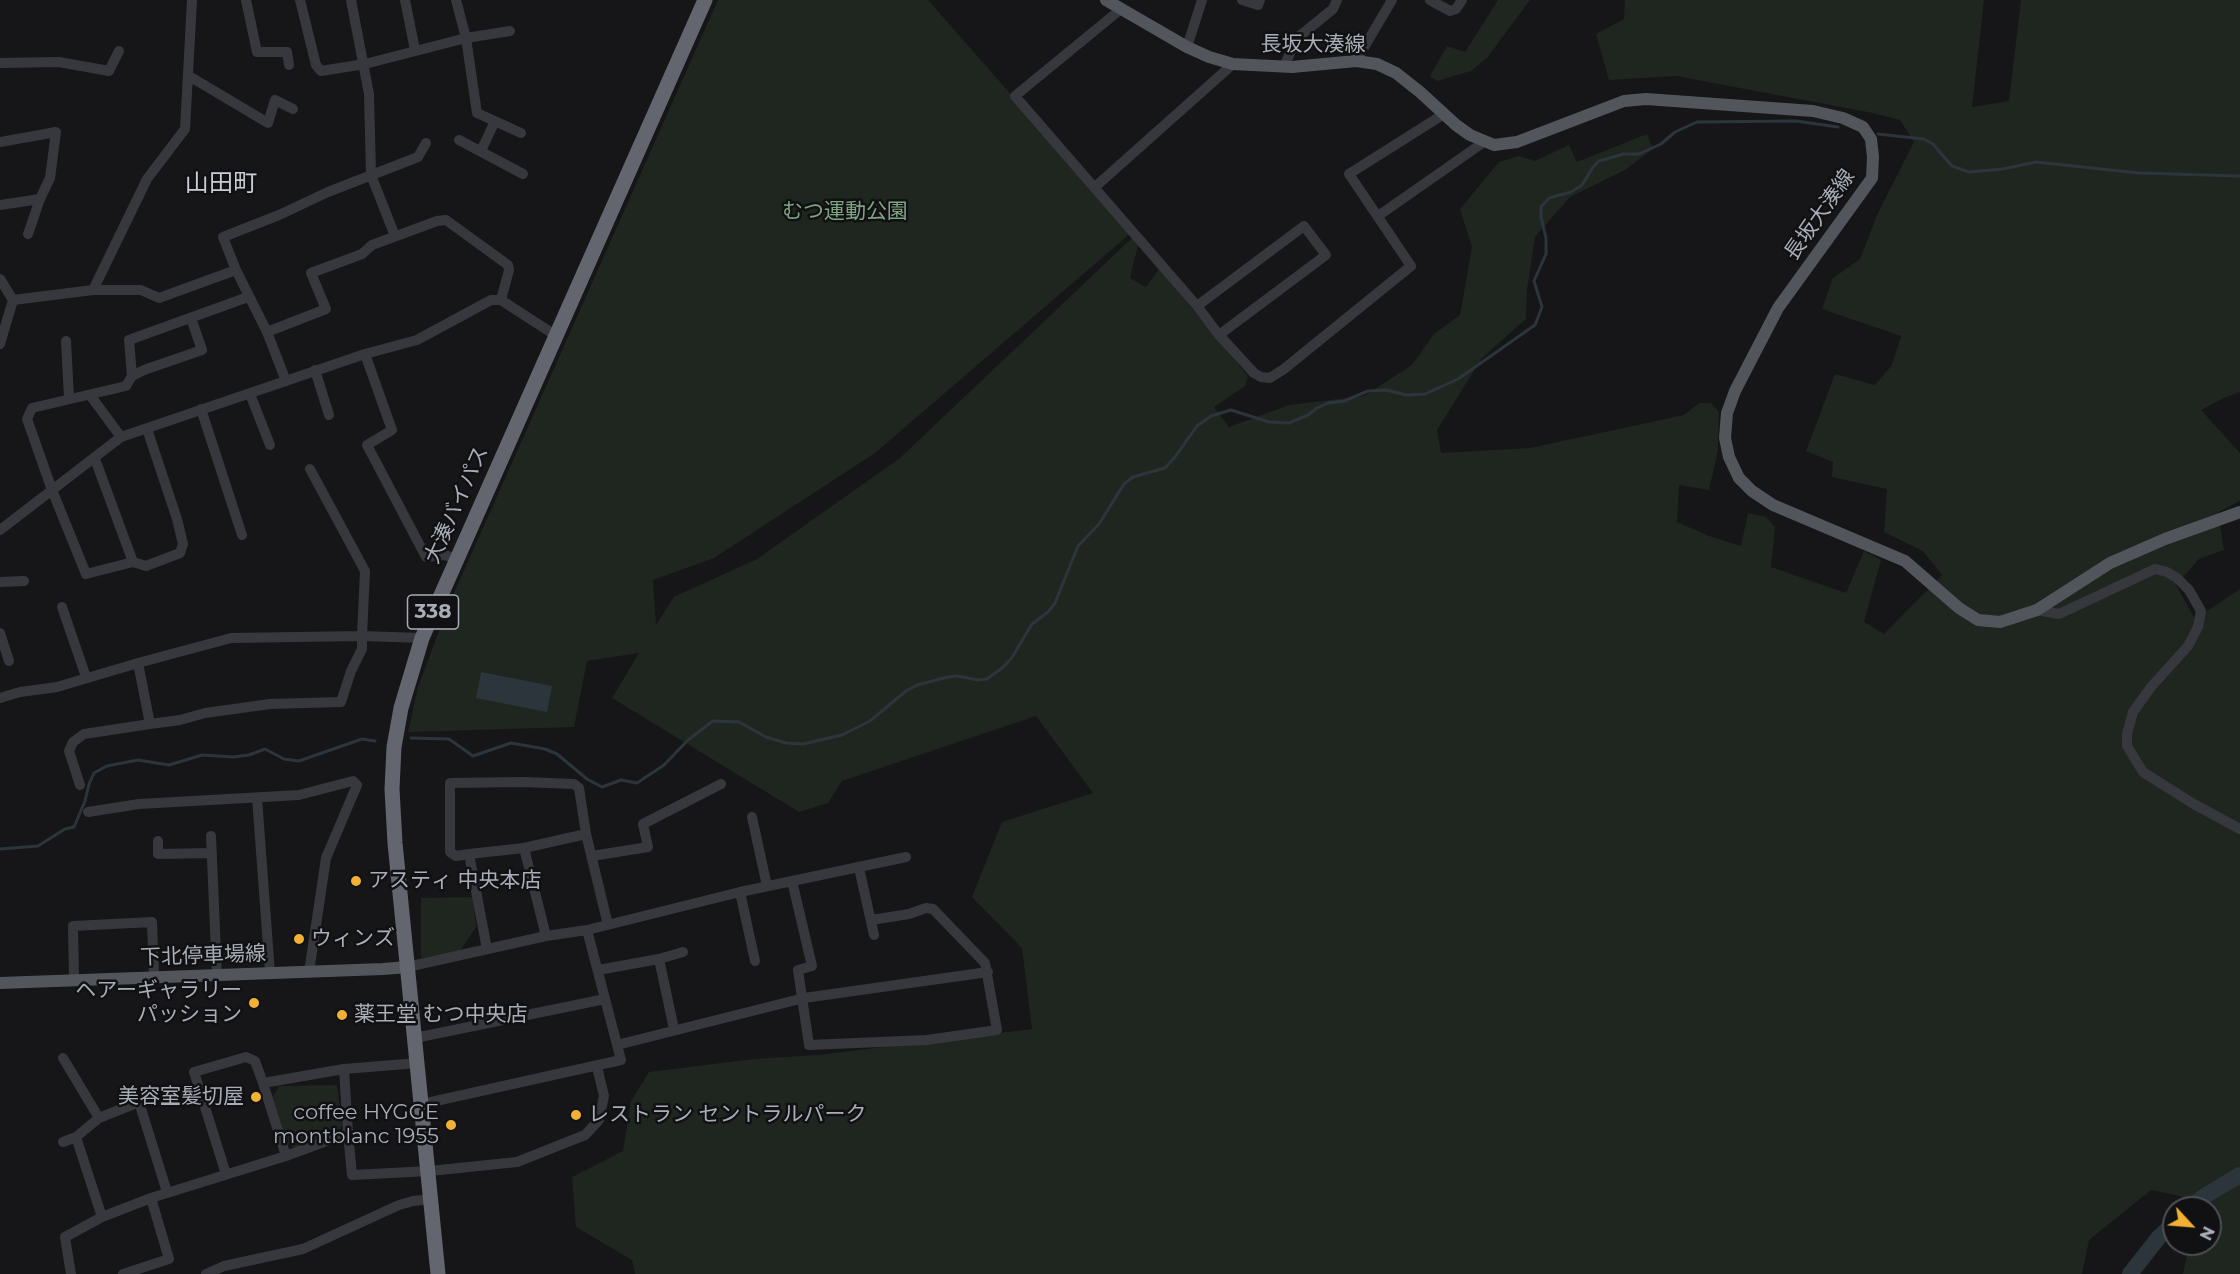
<!DOCTYPE html>
<html>
<head>
<meta charset="utf-8">
<style>
  body { margin:0 }
  #map { position:relative; width:2240px; height:1274px; overflow:hidden; background:#161618; font-family:Montserrat,sans-serif }
  canvas { display:block }
  .north { position:absolute; left:2162px; top:1196px; width:60px; height:60px; box-sizing:border-box; background:#111113; border:2px solid #4d4f55; border-radius:50%; rotate:116deg; font-size:16px; font-weight:700; line-height:24px; text-align:center; color:#a8adb8 }
  .north::after { content:''; display:block; margin:auto; width:21px; height:27px; background:#f2b134; clip-path:polygon(50% 0,100% 100%,50% 72%,0 100%) }
</style>
</head>
<body>
<div id="map">
<canvas width="2240" height="1274"></canvas>
<div class="north">N</div>
</div>
<script>
const c = document.querySelector('canvas').getContext('2d');
c.lineJoin = 'round';
function paint(path, color) {
  c.fillStyle = color;
  c.fill(path, 'evenodd');
}
function toPath(rows) {
  const path = new Path2D();
  for (const r of rows) {
    path.moveTo(r[0], r[1]);
    for (let i = 2; i < r.length; i += 2) path.lineTo(r[i], r[i + 1]);
  }
  return path;
}
function stroke(path, color, width, dash) {
  c.strokeStyle = color;
  c.lineWidth = width;
  c.lineCap = dash ? 'butt' : 'round';
  c.setLineDash(dash || []);
  c.stroke(path);
}
function drawText(font, color, halo, rows, align = 'center') {
  c.font = font + ' Montserrat,"Noto Sans JP",sans-serif';
  c.lineWidth = 5;
  c.setLineDash([]);
  c.textBaseline = 'middle';
  c.strokeStyle = halo;
  c.fillStyle = color;
  for (const [text, x, y, turn = 0] of rows) {
    c.save();
    c.translate(x, y);
    c.rotate((+turn || 0) * Math.PI / 180);
    c.textAlign = isNaN(turn) ? turn : align;
    if (halo) c.strokeText(text, 0, 0);
    c.fillText(text, 0, 0);
    c.restore();
  }
}
paint(toPath([
  [718,0,928,0,1132,232,875,453,714,558,653,580,656,625,674,597,757,559,900,458,1132,238,1138,245,1130,278,1146,287,1159,269,1248,376,1245,386,1214,407,1229,427,1289,405,1364,396,1412,365,1434,334,1460,315,1472,247,1460,209,1499,162,1519,156,1535,161,1569,145,1577,162,1647,134,1653,149,1625,170,1570,197,1535,237,1527,290,1526,319,1482,358,1437,430,1441,453,1530,448,1684,415,1699,403,1711,403,1719,412,1718,450,1709,490,1679,485,1677,522,1709,536,1741,546,1748,513,1766,517,1775,527,1771,567,1846,593,1864,551,1881,560,1864,622,1884,634,1942,575,1923,551,1884,532,1887,489,1832,477,1833,462,1806,451,1835,374,1875,385,1892,365,1901,336,1822,309,1833,278,1860,259,1878,213,1914,142,1900,120,1873,113,1676,76,1609,80,1596,34,1624,19,1625,0,1984,0,1972,107,2009,101,2021,0,2240,0,2240,392,2224,398,2201,410,2240,453,2240,501,2218,512,2224,550,2199,559,2176,585,2195,619,2240,589,2240,1274,2183,1274,2189,1244,2210,1244,2210,1208,2196,1208,2198,1200,2151,1190,2089,1240,2082,1274,635,1274,632,1260,576,1227,572,1177,623,1151,631,1101,649,1072,754,1059,818,1055,1032,1029,1022,948,972,897,1002,822,1093,793,1036,716,842,781,828,803,799,812,612,698,639,653,587,661,574,727,408,732,418,687,450,602],
  [1498,0,1530,0,1487,58,1471,71,1437,81,1430,76,1447,46,1465,52],
  [473,897,476,927,460,951,421,958,421,898],
  [337,1085,342,1126,339,1132,295,1148,286,1143,273,1097,279,1086]
]), '#1e261f');
paint(toPath([
  [481,672,552,686,547,712,476,698]
]), '#2c353c');
stroke(toPath([
  [1878,134,1924,139,1933,144,1952,166,1969,172,2003,169,2036,162,2138,173,2240,176],
  [411,738,449,739,473,756,511,743,545,749,557,754,587,779,602,787,621,780,637,783,664,765,688,740,713,721,739,722,766,737,786,743,803,744,842,735,870,721,906,691,917,685,948,677,957,676,978,680,987,679,1002,668,1011,659,1032,624,1048,612,1055,603,1078,546,1099,524,1124,484,1133,477,1165,468,1175,457,1197,426,1211,416,1231,410,1269,422,1289,423,1308,415,1317,408,1328,403,1344,401,1368,391,1386,390,1406,395,1425,394,1458,379,1535,325,1542,307,1534,281,1546,254,1546,238,1541,217,1541,207,1549,198,1571,192,1582,185,1593,167,1599,161,1624,154,1639,154,1661,144,1675,132,1697,122,1796,121,1838,127],
  [0,849,38,846,65,829,74,827,85,801,89,784,94,773,107,766,138,760,169,765,202,755,233,757,249,755,265,749,284,759,299,761,362,739,375,741]
]), '#2c353c', 3);
stroke(toPath([
  [2190,1208,2203,1197,2240,1175],
  [2130,1274,2159,1237,2174,1223]
]), '#2c353c', 16);
stroke(toPath([
  [246,0,257,52,287,52,289,65],
  [300,0,316,65,321,71,365,64,466,38,510,31],
  [351,0,369,94,371,175,395,236],
  [405,0,415,50],
  [456,0,466,38,477,113,521,133],
  [1242,0,1258,5,1260,0],
  [1430,0,1450,11,1456,9,1462,0],
  [1121,9,1015,96,1197,306,1219,335,1254,373,1261,377,1270,378,1284,369,1411,266,1349,174,1444,114],
  [1187,47,1202,0],
  [1356,61,1392,0],
  [0,63,59,62,109,71,119,51],
  [1284,67,1296,39,1333,9,1337,0],
  [189,76,268,123,275,100,293,109],
  [459,140,523,174],
  [0,142,56,132,50,178,40,199,28,234],
  [481,151,495,121],
  [1095,187,1233,64],
  [0,205,40,199],
  [1378,216,1484,142],
  [236,270,267,332,286,381],
  [0,279,13,300,93,290,141,290,159,298,236,270,223,237,279,215,328,192,418,157,426,143],
  [93,290,147,179,185,129,192,0],
  [1197,306,1304,226,1326,255,1219,335],
  [267,332,326,309,311,273,362,254,372,245,437,221,446,220,508,265,509,270,501,300],
  [66,341,69,398],
  [0,344,13,300],
  [365,354,392,430,367,445,426,557,445,555,456,559],
  [315,370,329,415],
  [132,376,129,340,248,297],
  [250,394,270,445],
  [90,395,121,437],
  [201,409,242,535],
  [95,459,133,562,146,566,180,553,183,544,177,519,147,429],
  [310,469,365,571,362,636,422,638],
  [0,530,121,437,365,354,417,340,491,300,501,300,555,335],
  [133,562,86,574,52,490,27,419,32,408,126,386,132,376,144,370,202,350,191,318],
  [0,582,24,581],
  [62,607,86,677],
  [2037,610,2059,614,2155,569,2167,572,2177,578,2189,590,2201,611,2198,627,2188,646,2151,687,2133,712,2127,734,2127,746,2143,772,2192,803,2240,829],
  [0,633,9,661],
  [362,636,362,649,351,671,341,702,270,704,205,713,180,720,150,724,138,663,231,638,362,636],
  [0,698,20,692,57,687,138,663],
  [80,785,69,751,73,742,84,734,150,724],
  [257,798,270,973],
  [88,812,139,804,299,795,353,781,357,785,326,858,309,972],
  [752,817,767,886],
  [211,836,217,975],
  [158,841,158,854,212,853],
  [524,848,546,936],
  [469,854,524,848,586,834],
  [592,856,648,847,643,824,721,784],
  [859,868,874,935],
  [792,881,812,966,798,970,809,1045,927,1040,997,1030,985,963,933,909,926,908,909,914,871,920],
  [740,892,755,961],
  [487,949,469,854,456,856,450,852,450,783,523,782,574,784,579,788,586,834,608,925],
  [659,959,674,1029],
  [407,967,546,936,587,930,740,892,906,857],
  [598,970,659,959,683,952],
  [74,980,73,926,152,922,154,977],
  [415,1038,605,999],
  [617,1045,804,998,988,972],
  [63,1058,99,1118],
  [344,1069,348,1133],
  [263,1083,286,1156],
  [422,1104,621,1060,587,930],
  [76,1137,102,1217],
  [63,1142,76,1137,99,1118,139,1102,167,1192],
  [226,1174,194,1072,246,1057,255,1061,263,1083,344,1069,418,1063],
  [151,1198,286,1156,348,1133,352,1175,430,1171,517,1162,585,1135,599,1120,604,1096,597,1067],
  [71,1274,65,1237,102,1217,151,1198,169,1259,123,1274],
  [206,1274,224,1266,303,1249,399,1205,413,1201,432,1199]
]), '#37383d', 10);
stroke(toPath([
  [1106,0,1187,47,1209,57,1233,64,1292,67,1356,61,1377,64,1396,73,1420,92,1456,125,1470,135,1494,145,1517,142,1624,101,1646,99,1813,111,1843,118,1863,127,1871,139,1873,157,1872,178,1778,308,1735,391,1727,413,1725,438,1729,457,1739,478,1752,491,1773,505,1905,561,1959,608,1978,620,2000,622,2037,610,2110,563,2165,539,2240,512],
  [0,983,383,969,407,967]
]), '#53555c', 12);
stroke(toPath([
  [438,1274,395,843,392,789,394,747,401,708,422,638,705,0]
]), '#63666e', 15);
for (const [x, y, r, color] of [
  [356,881,6,"#f2b134"],
  [299,939,6,"#f2b134"],
  [254,1003,6,"#f2b134"],
  [342,1015,6,"#f2b134"],
  [256,1097,6,"#f2b134"],
  [576,1115,6,"#f2b134"],
  [451,1125,6,"#f2b134"]
]) {
  const dot = new Path2D();
  dot.arc(x, y, r, 0, 2 * Math.PI);
  c.fillStyle = color;
  c.fill(dot);
  stroke(dot, '#111113', 2);
}
for (const [x, y, w] of [
  [433,612,51]
]) {
  const box = new Path2D();
  box.roundRect(x - w / 2, y - 17, w, 34, 4.5);
  c.fillStyle = '#111113';
  c.fill(box);
  stroke(box, '#a8adb8', 1.5);
}
drawText('bold 20px', '#a8adb8', null, [
  ["338",433,612]
]);
drawText('21px', '#a8adb8', '#111113', [
  ["長坂大湊線",1313,45],
  ["長坂大湊線",1820,215,-55],
  ["大湊バイパス",457,505,-66],
  ["下北停車場線",203,956,-2]
]);
drawText('21px', '#7fa381', '#111113', [
  ["むつ運動公園",845,212]
]);
drawText('21px', '#a8adb8', '#111113', [
  ["アスティ 中央本店",368,881],
  ["ウィンズ",311,939],
  ["ヘアーギャラリー",242,991,"right"],
  ["パッション",242,1015,"right"],
  ["薬王堂 むつ中央店",354,1015],
  ["美容室髪切屋",244,1097,"right"],
  ["coffee HYGGE",439,1113,"right"],
  ["montblanc 1955",439,1137,"right"],
  ["レストラン セントラルパーク",588,1115]
], 'left');
drawText('24px', '#c9ccd4', '#111113', [
  ["山田町",221,184]
]);
</script>
</body>
</html>
